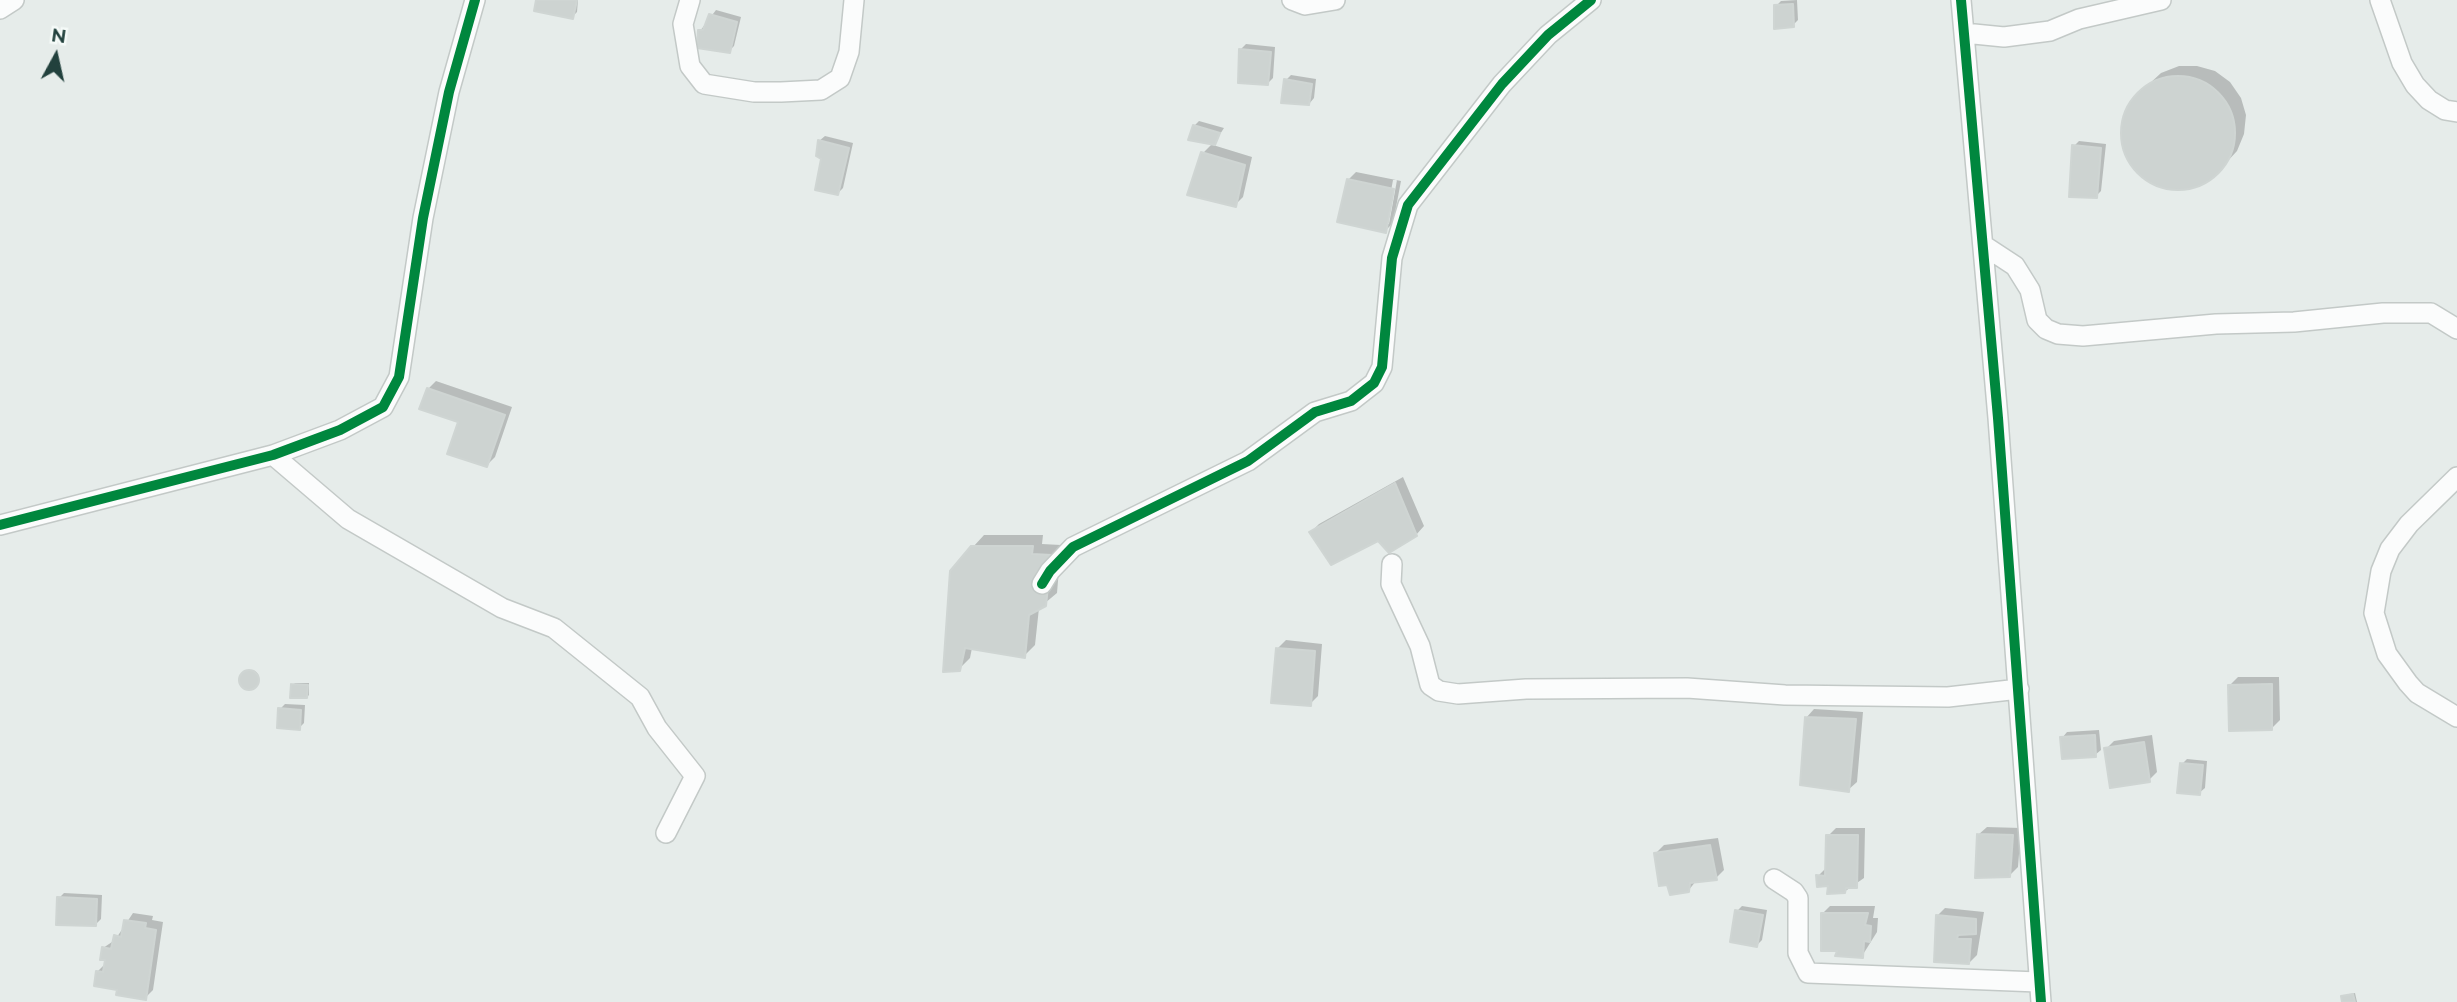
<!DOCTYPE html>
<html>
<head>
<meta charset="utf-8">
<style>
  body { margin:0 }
  #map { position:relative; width:2457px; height:1002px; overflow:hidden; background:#e6ecea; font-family:Raleway,sans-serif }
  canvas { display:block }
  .north { position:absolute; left:21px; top:21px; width:70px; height:70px; -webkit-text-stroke:5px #f5faf8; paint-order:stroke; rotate:8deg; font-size:19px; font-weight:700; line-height:28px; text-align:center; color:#22413d }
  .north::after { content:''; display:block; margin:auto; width:24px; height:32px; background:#22413d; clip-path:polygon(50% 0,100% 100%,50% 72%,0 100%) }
</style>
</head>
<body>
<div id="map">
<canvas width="2457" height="1002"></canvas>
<div class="north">N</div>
</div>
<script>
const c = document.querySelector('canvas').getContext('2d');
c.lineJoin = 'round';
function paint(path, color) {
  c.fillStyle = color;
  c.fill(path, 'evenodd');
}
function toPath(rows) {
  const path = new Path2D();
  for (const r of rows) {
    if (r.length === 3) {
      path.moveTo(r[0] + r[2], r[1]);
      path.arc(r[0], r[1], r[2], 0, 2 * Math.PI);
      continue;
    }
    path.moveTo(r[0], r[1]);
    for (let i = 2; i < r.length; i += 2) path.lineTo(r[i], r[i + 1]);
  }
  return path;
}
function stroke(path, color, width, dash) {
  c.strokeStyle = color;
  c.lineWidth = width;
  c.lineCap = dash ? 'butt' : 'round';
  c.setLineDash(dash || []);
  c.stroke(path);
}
paint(toPath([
  [538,0,578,0,577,12,572,17],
  [1797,0,1798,20,1793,25,1776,6,1781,1],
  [716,10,741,17,734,46,729,51,700,31],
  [1246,44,1275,47,1273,78,1268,83,1241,49],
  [2179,66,2197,66,2215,71,2230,82,2241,98,2246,115,2244,134,2237,151,2213,177,2196,186,2178,188,2159,185,2144,177,2132,163,2124,147,2122,130,2126,112,2135,97,2161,73],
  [1291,75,1316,79,1314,98,1309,104,1286,80],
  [1199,121,1224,128,1213,145,1252,157,1243,197,1235,205,1203,153,1213,143,1194,126],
  [825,136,853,143,843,188,838,193,823,159,819,141],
  [2079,141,2106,144,2101,191,2096,196,2074,146],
  [1356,172,1401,181,1393,223,1385,231,1348,180],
  [1393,180,1397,180,1389,224,1385,224],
  [436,381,512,407,495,457,487,465,460,421,428,389],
  [1403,477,1424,526,1416,535,1378,538,1311,532,1319,524],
  [984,535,1043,535,1042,544,1061,545,1057,593,1039,608,1035,645,1024,656,972,648,970,658,959,669,973,547],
  [1286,640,1322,644,1318,696,1310,704,1278,648],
  [251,678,8],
  [2238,677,2279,677,2280,720,2272,728,2230,685],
  [295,683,309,683,309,695,307,697,293,685],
  [285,704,305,705,304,723,299,728,280,709],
  [1814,709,1863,712,1857,782,1848,790,1806,718],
  [2099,730,2101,750,2095,755,2062,738,2067,732],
  [2152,735,2157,772,2149,780,2106,749,2114,741],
  [2187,759,2207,761,2205,788,2199,793,2182,764],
  [1987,827,2021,828,2018,867,2010,875,1978,835],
  [1836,828,1865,828,1864,878,1844,892,1818,876,1827,867,1828,836],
  [1718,838,1724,870,1716,878,1696,881,1688,891,1656,853,1664,845],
  [64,893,102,895,101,919,96,924,59,898],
  [1742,906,1767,910,1762,940,1757,945,1737,911],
  [1830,906,1875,906,1873,918,1878,918,1877,932,1862,956,1839,949,1822,914],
  [1945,908,1984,912,1977,955,1969,963,1937,916],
  [133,913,153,916,152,920,163,922,153,990,145,998,119,988,97,972,106,963,103,948,115,940],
  [2355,993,2357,1002,2344,1002,2345,995]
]), '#0003');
const building = toPath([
  [536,0,577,0,573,19,534,11,536,0],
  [1793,4,1794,27,1774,29,1774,5,1793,4],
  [709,14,737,22,730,53,697,48,698,30,703,30,709,14],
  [1239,49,1271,52,1268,85,1238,83,1239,49],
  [2178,133,57],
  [1284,79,1312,84,1309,105,1281,103,1284,79],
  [1193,125,1220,133,1215,145,1188,140,1193,125],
  [818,140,849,148,838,195,815,190,821,159,816,156,818,140],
  [2072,145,2101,148,2097,198,2069,197,2072,145],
  [1201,152,1245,165,1236,207,1187,195,1201,152],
  [1347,179,1394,189,1386,233,1337,222,1347,179],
  [427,388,505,415,487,467,447,454,458,422,419,409,427,388],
  [1395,483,1417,536,1389,553,1378,541,1331,565,1309,532,1395,483],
  [971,546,1033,546,1032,554,1051,555,1046,606,1029,615,1025,658,965,648,960,671,943,672,950,571,971,546],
  [1276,648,1315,651,1311,706,1271,703,1276,648],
  [249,680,10],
  [291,684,308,685,307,698,290,698,291,684],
  [2272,684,2272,730,2229,731,2228,685,2272,684],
  [278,708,301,710,300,730,277,728,278,708],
  [1805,717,1856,719,1849,792,1800,785,1805,717],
  [2095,735,2096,757,2062,759,2060,737,2095,735],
  [2144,742,2150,782,2110,788,2104,748,2144,742],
  [2180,763,2203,765,2200,795,2177,793,2180,763],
  [1977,834,2013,835,2010,877,1975,878,1977,834],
  [1826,835,1858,835,1857,888,1846,888,1845,893,1827,894,1828,886,1817,887,1816,875,1825,876,1826,835],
  [1710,845,1717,880,1690,883,1689,892,1670,895,1667,885,1659,886,1654,853,1710,845],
  [57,897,97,899,96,926,56,925,57,897],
  [1735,910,1763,915,1757,947,1730,942,1735,910],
  [1821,913,1868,913,1865,925,1871,926,1870,942,1864,941,1863,958,1835,956,1837,951,1821,951,1821,913],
  [1936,915,1976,919,1976,934,1958,935,1957,939,1971,939,1969,964,1934,962,1936,915],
  [124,920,146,923,145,928,156,930,146,1000,116,995,117,990,94,986,96,971,103,972,105,960,100,960,102,947,111,949,114,935,121,937,124,920],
  [2353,994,2355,1002,2342,1002,2341,996,2353,994]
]);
paint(building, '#cdd3d1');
stroke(building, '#cfd5d3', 2);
const minor = toPath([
  [690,0,683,24,690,66,704,84,754,92,781,92,821,90,840,78,849,52,854,0],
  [1292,0,1305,5,1335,0],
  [1961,0,1998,418,2041,1002],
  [2380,0,2402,63,2415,85,2429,100,2445,110,2457,112],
  [0,9,14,0],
  [1964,33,2004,37,2050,31,2079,19,2161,0],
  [1983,245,2015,266,2030,290,2037,320,2046,329,2058,334,2083,336,2216,324,2294,322,2383,313,2431,313,2457,329],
  [273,455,348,519,502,608,554,628,640,697,657,728,695,776,666,833],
  [2457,477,2409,524,2390,549,2381,571,2374,613,2387,654,2408,683,2417,693,2457,717],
  [0,525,273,455,340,430,383,407,399,377,423,218,449,92,475,0],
  [1392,564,1391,584,1420,646,1430,685,1439,691,1458,694,1526,689,1687,688,1785,695,1948,697,2019,689],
  [1042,584,1050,571,1073,547,1248,461,1315,412,1351,401,1374,383,1382,367,1392,258,1408,205,1502,84,1548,35,1591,0],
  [1774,879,1794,892,1798,898,1798,953,1808,973,2038,982]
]);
stroke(minor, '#c3c9c7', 22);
stroke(minor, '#fbfcfc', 19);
stroke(toPath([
  [1961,0,1998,418,2041,1002],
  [0,525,273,455,340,430,383,407,399,377,423,218,449,92,475,0],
  [1042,584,1050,571,1073,547,1248,461,1315,412,1351,401,1374,383,1382,367,1392,258,1408,205,1502,84,1548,35,1591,0]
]), '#00873e', 10);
</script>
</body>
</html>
